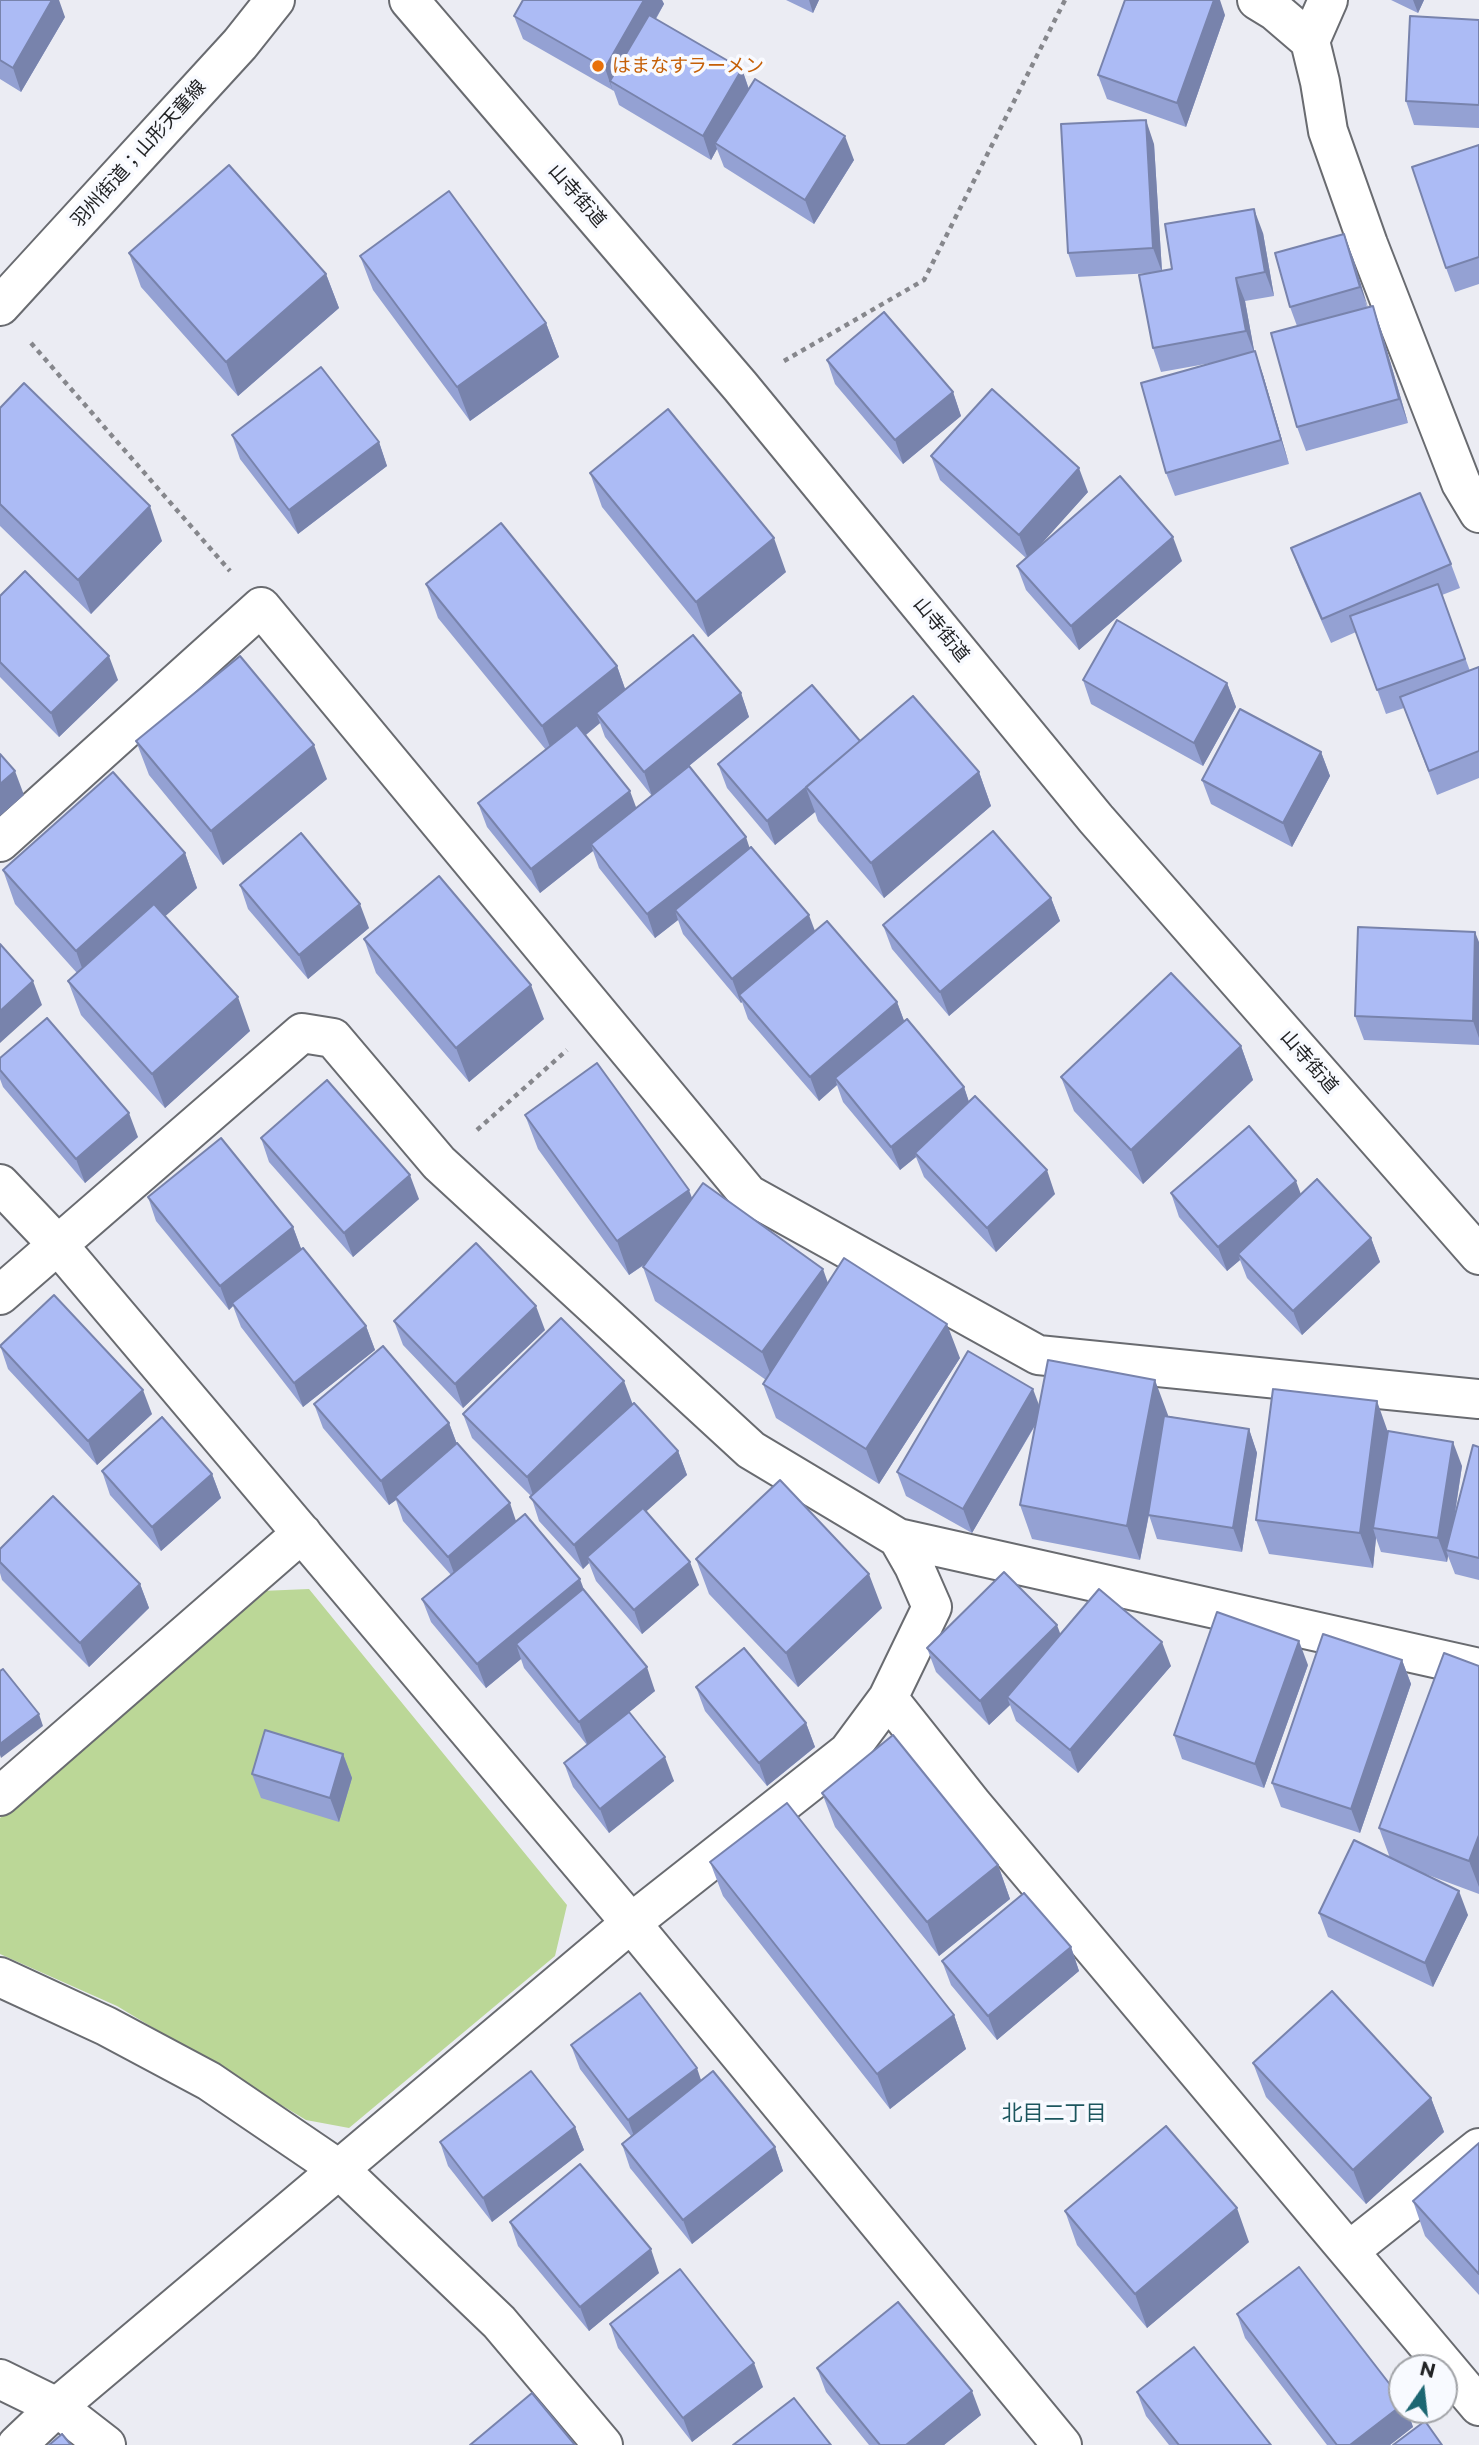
<!DOCTYPE html>
<html>
<head>
<meta charset="utf-8">
<style>
  body { margin:0 }
  #map { position:relative; width:1479px; height:2445px; overflow:hidden; background:#ebecf3; font-family:Montserrat,sans-serif }
  canvas { display:block }
  .north { position:absolute; left:1388px; top:2354px; width:70px; height:70px; box-sizing:border-box; background:#f8faff; border:2px solid #a2a4a8; border-radius:50%; rotate:14deg; font-size:19px; font-weight:700; line-height:28px; text-align:center; color:#222325 }
  .north::after { content:''; display:block; margin:auto; width:24px; height:32px; background:#1d6772; clip-path:polygon(50% 0,100% 100%,50% 72%,0 100%) }
</style>
</head>
<body>
<div id="map">
<canvas width="1479" height="2445"></canvas>
<div class="north">N</div>
</div>
<script>
const c = document.querySelector('canvas').getContext('2d');
c.lineJoin = 'round';
function paint(path, color) {
  c.fillStyle = color;
  c.fill(path, 'evenodd');
}
function toPath(rows) {
  const path = new Path2D();
  for (const r of rows) {
    path.moveTo(r[0], r[1]);
    for (let i = 2; i < r.length; i += 2) path.lineTo(r[i], r[i + 1]);
  }
  return path;
}
function stroke(path, color, width, dash) {
  c.strokeStyle = color;
  c.lineWidth = width;
  c.lineCap = dash ? 'butt' : 'round';
  c.setLineDash(dash || []);
  c.stroke(path);
}
function drawText(font, color, halo, rows, align = 'center') {
  c.font = font + ' Montserrat,"Noto Sans JP",sans-serif';
  c.lineWidth = 7;
  c.setLineDash([]);
  c.textBaseline = 'middle';
  c.strokeStyle = halo;
  c.fillStyle = color;
  for (const [text, x, y, turn = 0] of rows) {
    c.save();
    c.translate(x, y);
    c.rotate((+turn || 0) * Math.PI / 180);
    c.textAlign = isNaN(turn) ? turn : align;
    if (halo) c.strokeText(text, 0, 0);
    c.fillText(text, 0, 0);
    c.restore();
  }
}
paint(toPath([
  [309,1589,567,1905,555,1956,349,2128,306,2120,117,2006,0,1954,0,1818,261,1591]
]), '#bbd797');
const minor = toPath([
  [1257,0,1275,11,1310,41,1320,82,1328,131,1368,244,1461,483,1479,513],
  [1310,41,1328,0],
  [0,842,261,607,748,1194,1038,1355,1479,1399],
  [0,1184,58,1245,631,1923,1062,2445],
  [0,1295,302,1033,333,1038,439,1163,751,1450,898,1538,1479,1668],
  [888,1698,973,1805,1479,2406],
  [0,1796,302,1533],
  [0,1977,106,2026,209,2081,340,2170,499,2322,603,2445],
  [1349,2251,1479,2148],
  [0,2379,57,2407,106,2445],
  [17,2445,57,2407,631,1923,848,1752,888,1698,932,1607,914,1566,898,1538]
]);
const major = toPath([
  [409,0,740,386,1096,819,1479,1255],
  [0,306,240,44,275,0]
]);
stroke(minor, '#696b70', 42);
stroke(major, '#696b70', 42);
stroke(toPath([
  [31,343,230,571],
  [784,361,924,280,1065,0],
  [477,1130,567,1050]
]), '#86878c', 4.5, [5, 5]);
stroke(minor, '#fff', 38);
stroke(major, '#fff', 38);
paint(toPath([
  [0,0,65,17,21,92,0,79],
  [523,0,662,0,664,4,656,19,742,69,749,89,854,160,814,224,724,167,717,149,711,160,619,105,614,91,523,39,514,16],
  [786,0,819,0,813,13],
  [1391,0,1424,0,1418,13],
  [1225,15,1186,127,1107,99,1098,75],
  [1479,20,1479,128,1414,125,1406,101],
  [1154,144,1162,271,1172,269,1263,233,1274,296,1245,301,1254,351,1263,375,1289,464,1175,496,1166,473,1211,363,1161,372,1153,348,1153,273,1076,277,1068,253],
  [1479,145,1479,284,1455,292,1446,268],
  [129,253,326,274,339,308,238,396,141,287],
  [360,256,546,323,559,357,470,421,373,290],
  [1353,258,1367,307,1373,306,1381,330,1408,423,1306,451,1297,427,1297,326,1290,307],
  [827,360,953,392,961,416,903,464,835,384],
  [0,408,162,541,91,614,0,526],
  [232,435,379,442,387,466,298,534,240,459],
  [931,456,1088,492,1036,549,1182,561,1079,650,1026,590,1017,566,1026,558,940,480],
  [590,473,786,572,708,637,602,507],
  [1291,548,1451,564,1460,588,1442,595,1470,671,1479,667,1479,778,1437,795,1404,708,1386,714,1356,632,1331,643,1300,572],
  [426,584,617,666,625,689,741,693,749,717,678,775,750,848,815,931,897,1002,904,1021,964,1087,969,1102,1055,1194,996,1252,924,1177,916,1157,900,1170,843,1102,837,1085,819,1101,748,1019,742,1002,741,1003,683,934,678,920,655,938,599,868,593,851,540,893,487,827,478,803,546,750,438,618],
  [600,723,605,737,652,796,636,808,586,735],
  [0,596,118,680,59,737,0,677],
  [1083,680,1227,683,1236,707,1203,766,1091,704],
  [136,741,327,779,223,865,149,775],
  [860,741,979,772,991,806,884,898,818,821,815,812,775,845,727,788,718,764],
  [1321,752,1330,776,1292,847,1211,804,1202,780],
  [185,853,197,888,165,916,250,1031,165,1108,81,1015,68,981,77,973,15,904,3,870],
  [240,885,369,928,308,979,248,909],
  [1051,898,1060,921,949,1016,892,949,883,925],
  [364,939,544,1019,469,1082,376,973],
  [1479,942,1479,1045,1364,1040,1355,1016],
  [1241,1046,1253,1080,1143,1184,1074,1111,1061,1077],
  [0,1058,138,1137,85,1183,3,1087,0,1079],
  [525,1115,692,1198,828,1283,960,1358,879,1484,776,1418,763,1384,766,1380,655,1301,643,1267,644,1265,629,1275,538,1149],
  [261,1138,419,1199,353,1257,269,1162],
  [1171,1193,1301,1194,1371,1238,1380,1262,1302,1335,1247,1278,1240,1260,1227,1271,1179,1217],
  [148,1197,293,1227,301,1249,366,1326,375,1350,303,1407,241,1327,233,1306,229,1310,156,1221],
  [394,1321,545,1330,463,1408,403,1345],
  [0,1345,152,1414,97,1465,8,1369],
  [314,1404,449,1423,457,1444,516,1521,584,1590,655,1691,629,1712,674,1781,609,1833,573,1787,564,1763,587,1745,524,1668,521,1659,486,1688,431,1622,422,1599,451,1575,403,1521,396,1500,389,1505,323,1428],
  [632,1404,678,1451,687,1475,646,1511,699,1585,642,1634,596,1581,589,1563,583,1569,539,1521,531,1496,472,1438,463,1414],
  [1039,1405,1168,1415,1168,1416,1249,1429,1257,1453,1242,1552,1157,1539,1149,1515,1140,1560,1032,1539,1020,1505,1036,1424,972,1533,906,1496,897,1472],
  [1388,1431,1462,1466,1454,1520,1479,1447,1479,1580,1455,1574,1448,1556,1447,1562,1381,1552,1376,1538,1373,1568,1269,1554,1256,1520],
  [102,1471,212,1474,221,1498,161,1551,110,1495],
  [0,1549,140,1584,149,1608,89,1667,2,1580,0,1573],
  [696,1559,882,1608,798,1687,709,1594],
  [1060,1634,1171,1666,1078,1773,1016,1721,1010,1705,989,1725,936,1672,927,1648],
  [1402,1660,1411,1684,1360,1833,1281,1807,1272,1783],
  [1308,1665,1264,1788,1182,1759,1174,1735],
  [1479,1666,1479,1894,1420,1872,1468,1915,1433,1987,1328,1937,1319,1913,1390,1858,1379,1828],
  [696,1687,806,1723,815,1747,767,1786,705,1711],
  [343,1754,352,1778,339,1822,261,1798,252,1774],
  [822,1793,998,1865,1010,1899,939,1956,835,1827],
  [710,1862,954,2015,966,2049,890,2109,723,1896],
  [1071,1947,1079,1971,997,2040,951,1985,942,1961],
  [571,2045,701,2080,775,2147,783,2171,692,2244,630,2168,622,2144,631,2136,580,2069],
  [1253,2063,1431,2098,1444,2132,1366,2204,1266,2097],
  [575,2127,584,2150,492,2222,448,2166,440,2142],
  [1479,2143,1479,2295,1425,2236,1413,2201],
  [1065,2211,1249,2242,1147,2328,1077,2245],
  [510,2222,659,2273,589,2331,518,2246],
  [1237,2314,1402,2410,1407,2410,1413,2427,1390,2445,1327,2445,1245,2338],
  [610,2324,763,2387,692,2442,618,2348],
  [817,2368,981,2415,944,2445,869,2445,826,2392],
  [1137,2392,1271,2445,1169,2445,1146,2416]
]), '#94a1d3');
paint(toPath([
  [52,0,59,0,65,17,21,92,13,68],
  [644,0,662,0,664,4,617,85,610,81,613,92,605,68],
  [809,0,819,0,813,13],
  [1214,0,1220,0,1225,15,1186,127,1177,103],
  [1413,0,1424,0,1418,13],
  [742,69,750,93,715,143,717,149,711,160,703,136],
  [1146,120,1154,144,1162,272,1153,248],
  [845,136,854,160,814,224,805,200],
  [1254,209,1263,233,1274,296,1265,272],
  [1344,234,1353,258,1369,311,1360,287],
  [326,274,339,308,238,396,226,362],
  [1236,278,1245,301,1255,355,1246,331],
  [1373,306,1381,330,1408,423,1399,399],
  [546,323,559,357,470,421,457,387],
  [1255,351,1263,375,1289,464,1281,440],
  [953,392,961,416,903,464,895,440],
  [379,442,387,466,298,534,289,510],
  [1079,468,1088,492,1028,559,1019,535],
  [150,506,162,541,91,614,78,580],
  [1173,537,1182,561,1079,650,1071,626],
  [774,538,786,572,708,637,696,602],
  [109,656,118,680,59,737,51,713],
  [617,666,629,700,596,713,600,723,555,760,542,726],
  [1227,683,1236,707,1203,766,1194,743],
  [741,693,749,717,652,796,644,772],
  [314,745,327,779,223,865,211,831],
  [1321,752,1330,776,1292,847,1283,823],
  [15,771,24,795,0,816,0,784],
  [979,772,991,806,884,898,871,863],
  [806,788,815,812,775,845,767,821],
  [630,791,639,815,591,844,593,851,540,893,531,869],
  [746,837,754,861,675,910,678,920,655,938,647,914],
  [185,853,197,888,88,985,76,951],
  [1051,898,1060,921,949,1016,940,992],
  [360,904,369,928,308,979,299,955],
  [809,915,818,939,739,995,742,1002,741,1003,732,979],
  [1475,932,1479,942,1479,1038,1473,1021],
  [33,981,42,1005,0,1043,0,1011],
  [531,985,544,1019,469,1082,456,1048],
  [238,997,250,1031,165,1108,152,1074],
  [897,1002,906,1026,835,1078,837,1085,819,1101,810,1077],
  [1241,1046,1253,1080,1143,1184,1131,1150],
  [964,1087,972,1111,915,1153,916,1157,900,1170,891,1147],
  [129,1113,138,1137,85,1183,76,1159],
  [1047,1170,1055,1194,996,1252,987,1228],
  [410,1175,419,1199,353,1257,344,1233],
  [1296,1181,1305,1205,1238,1254,1240,1260,1227,1271,1218,1247],
  [689,1190,702,1224,629,1275,617,1241],
  [293,1227,302,1251,232,1303,233,1306,229,1310,220,1286],
  [1371,1238,1380,1262,1302,1335,1293,1311],
  [823,1269,835,1303,775,1386,762,1352],
  [536,1306,545,1330,463,1408,455,1384],
  [947,1324,960,1358,879,1484,866,1449],
  [366,1326,375,1350,303,1407,294,1383],
  [1155,1380,1168,1415,1140,1560,1127,1526],
  [624,1381,633,1405,535,1501,527,1477],
  [1033,1389,1042,1413,972,1533,963,1509],
  [143,1390,152,1414,97,1465,88,1441],
  [1377,1401,1389,1435,1373,1528,1376,1538,1373,1568,1360,1533],
  [449,1423,458,1447,395,1497,396,1500,389,1505,381,1481],
  [1249,1429,1257,1453,1242,1552,1233,1528],
  [1453,1442,1462,1466,1449,1551,1446,1550,1448,1556,1447,1562,1438,1538],
  [678,1451,687,1475,591,1561,587,1557,589,1563,583,1569,574,1545],
  [212,1474,221,1498,161,1551,152,1527],
  [510,1503,518,1527,457,1581,448,1557],
  [690,1562,699,1585,642,1634,634,1610],
  [869,1574,882,1608,798,1687,786,1653],
  [580,1579,589,1603,516,1644,521,1659,486,1688,477,1664],
  [140,1584,149,1608,89,1667,80,1643],
  [1057,1625,1066,1649,1007,1697,1010,1705,989,1725,980,1701],
  [1299,1641,1308,1665,1264,1788,1255,1764],
  [1162,1642,1171,1666,1078,1773,1070,1750],
  [1402,1660,1411,1684,1360,1833,1351,1809],
  [647,1667,655,1691,588,1746,579,1722],
  [39,1714,43,1726,1,1758,0,1755,0,1744],
  [806,1723,815,1747,767,1786,759,1763],
  [343,1754,352,1778,339,1822,330,1798],
  [665,1757,674,1781,609,1833,600,1809],
  [1479,1835,1479,1887,1469,1861],
  [998,1865,1010,1899,939,1956,927,1922],
  [1459,1891,1468,1915,1433,1987,1425,1963],
  [1071,1947,1079,1971,997,2040,988,2016],
  [954,2015,966,2049,890,2109,877,2074],
  [697,2068,705,2092,637,2144,628,2120],
  [1431,2098,1444,2132,1366,2204,1353,2170],
  [575,2127,584,2150,492,2222,483,2198],
  [775,2147,783,2171,692,2244,683,2220],
  [1237,2208,1249,2242,1147,2328,1135,2294],
  [651,2249,659,2273,589,2331,580,2307],
  [754,2363,763,2387,692,2442,683,2418],
  [972,2391,981,2415,944,2445,906,2445],
  [1402,2405,1402,2410,1407,2410,1413,2427,1390,2445,1350,2445]
]), '#7883ac');
const building = toPath([
  [0,0,52,0,13,68,0,60,0,0],
  [523,0,644,0,605,68,514,16,523,0],
  [1125,0,1214,0,1177,103,1098,75,1125,0],
  [649,15,742,69,703,136,610,81,649,15],
  [1410,16,1479,20,1479,105,1406,101,1410,16],
  [755,79,845,136,805,200,715,143,755,79],
  [1146,120,1153,248,1068,253,1061,124,1146,120],
  [1479,145,1479,257,1446,268,1412,167,1479,145],
  [229,165,326,274,226,362,129,253,229,165],
  [449,191,546,323,457,387,360,256,449,191],
  [1254,209,1265,272,1236,278,1246,331,1153,348,1139,275,1172,269,1165,224,1254,209],
  [1344,234,1360,287,1290,307,1275,253,1344,234],
  [1373,306,1399,399,1297,427,1271,333,1373,306],
  [884,312,953,392,895,440,827,360,884,312],
  [1255,351,1281,440,1166,473,1141,383,1255,351],
  [321,367,379,442,289,510,232,435,321,367],
  [24,383,150,506,78,580,0,504,0,408,24,383],
  [992,389,1079,468,1019,535,931,456,992,389],
  [668,409,774,538,696,602,590,473,668,409],
  [1120,476,1173,537,1071,626,1017,566,1120,476],
  [1420,493,1451,564,1322,619,1291,548,1420,493],
  [501,523,617,666,542,726,426,584,501,523],
  [25,571,109,656,51,713,0,662,0,596,25,571],
  [1438,584,1465,659,1377,690,1350,616,1438,584],
  [1117,620,1227,683,1194,743,1083,680,1117,620],
  [693,635,741,693,644,772,596,713,693,635],
  [240,656,314,745,211,831,136,741,240,656],
  [1479,667,1479,751,1429,771,1400,697,1479,667],
  [812,685,860,741,767,821,718,764,812,685],
  [913,696,979,772,871,863,806,787,913,696],
  [1240,709,1321,752,1283,823,1202,780,1240,709],
  [577,725,630,791,531,869,478,803,577,725],
  [0,754,15,771,0,784,0,754],
  [689,766,746,837,647,914,591,844,689,766],
  [113,772,185,853,76,951,3,870,113,772],
  [993,831,1051,898,940,992,883,925,993,831],
  [301,833,360,904,299,955,240,885,301,833],
  [751,847,809,915,732,979,675,910,751,847],
  [439,876,531,985,456,1048,364,939,439,876],
  [154,904,238,997,152,1074,68,981,154,904],
  [827,921,897,1002,810,1077,739,995,827,921],
  [1358,927,1475,932,1473,1021,1355,1016,1358,927],
  [0,944,33,981,0,1011,0,944],
  [1171,973,1241,1046,1131,1150,1061,1077,1171,973],
  [47,1018,129,1113,76,1159,0,1070,0,1058,47,1018],
  [907,1019,964,1087,891,1147,835,1078,907,1019],
  [597,1063,689,1190,617,1241,525,1115,597,1063],
  [327,1080,410,1175,344,1233,261,1138,327,1080],
  [975,1096,1047,1170,987,1228,915,1153,975,1096],
  [1249,1126,1296,1181,1218,1247,1171,1193,1249,1126],
  [221,1138,293,1227,220,1286,148,1197,221,1138],
  [1317,1179,1371,1238,1293,1311,1238,1254,1317,1179],
  [703,1183,823,1269,762,1352,643,1267,703,1183],
  [476,1243,536,1306,455,1384,394,1321,476,1243],
  [303,1248,366,1326,294,1383,232,1303,303,1248],
  [844,1258,947,1324,866,1449,763,1384,844,1258],
  [54,1295,143,1390,88,1441,0,1346,54,1295],
  [561,1318,624,1381,527,1477,463,1414,561,1318],
  [383,1346,449,1423,381,1481,314,1404,383,1346],
  [968,1351,1033,1389,963,1509,897,1472,968,1351],
  [1048,1360,1155,1380,1127,1526,1020,1505,1048,1360],
  [1273,1389,1377,1401,1360,1533,1256,1520,1273,1389],
  [634,1403,678,1451,574,1545,530,1497,634,1403],
  [1164,1416,1249,1429,1233,1528,1148,1515,1164,1416],
  [162,1417,212,1474,152,1527,102,1471,162,1417],
  [1388,1431,1453,1442,1438,1538,1373,1528,1388,1431],
  [457,1443,510,1503,448,1557,395,1497,457,1443],
  [1473,1445,1479,1447,1479,1558,1446,1550,1473,1445],
  [780,1480,869,1574,786,1653,696,1559,780,1480],
  [53,1496,140,1584,80,1643,0,1562,0,1549,53,1496],
  [643,1508,690,1562,634,1610,587,1557,643,1508],
  [525,1514,580,1579,477,1664,422,1599,525,1514],
  [1004,1572,1057,1625,980,1701,927,1648,1004,1572],
  [583,1589,647,1667,579,1722,516,1644,583,1589],
  [1099,1589,1162,1642,1070,1750,1007,1697,1099,1589],
  [1217,1612,1299,1641,1255,1764,1174,1735,1217,1612],
  [1323,1634,1402,1660,1351,1809,1272,1783,1323,1634],
  [744,1648,806,1723,759,1763,696,1687,744,1648],
  [1444,1653,1479,1666,1479,1835,1469,1861,1379,1828,1444,1653],
  [3,1669,39,1714,0,1744,0,1671,3,1669],
  [629,1712,665,1757,600,1809,564,1763,629,1712],
  [265,1730,343,1754,330,1798,252,1774,265,1730],
  [893,1735,998,1865,927,1922,822,1793,893,1735],
  [787,1803,954,2015,877,2074,710,1862,787,1803],
  [1354,1840,1459,1891,1425,1963,1319,1913,1354,1840],
  [1024,1893,1071,1947,988,2016,942,1961,1024,1893],
  [1332,1991,1431,2098,1353,2170,1253,2063,1332,1991],
  [640,1993,697,2068,628,2120,571,2045,640,1993],
  [531,2071,575,2127,483,2198,440,2142,531,2071],
  [713,2071,775,2147,683,2220,622,2144,713,2071],
  [1166,2126,1237,2208,1135,2294,1065,2211,1166,2126],
  [1479,2143,1479,2274,1413,2201,1479,2143],
  [580,2164,651,2249,580,2307,510,2222,580,2164],
  [1299,2267,1402,2400,1402,2405,1350,2445,1337,2445,1237,2314,1299,2267],
  [680,2269,754,2363,683,2418,610,2324,680,2269],
  [898,2302,972,2391,906,2445,880,2445,817,2368,898,2302],
  [1194,2347,1271,2445,1179,2445,1137,2392,1194,2347],
  [532,2393,575,2445,470,2445,532,2393],
  [794,2398,831,2445,733,2445,794,2398],
  [1425,2421,1442,2445,1393,2445,1425,2421],
  [62,2434,71,2445,49,2445,62,2434]
]);
paint(building, '#acbbf5');
stroke(building, '#7883ac', 2);
for (const [x, y, r, color] of [
  [598,66,7,"#e8710a"]
]) {
  const dot = new Path2D();
  dot.arc(x, y, r, 0, 2 * Math.PI);
  c.fillStyle = color;
  c.fill(dot);
  stroke(dot, '#f8faff', 2.5);
}
drawText('19px', '#c56008', '#f8faff', [
  ["はまなすラーメン",612,66]
], 'left');
drawText('19px', '#222325', '#f8faff', [
  ["羽州街道；山形天童線",139,154,-48],
  ["山寺街道",577,196,49],
  ["山寺街道",941,630,51],
  ["山寺街道",1309,1062,49]
]);
drawText('21px', '#1c565e', '#f8faff', [
  ["北目二丁目",1054,2114]
]);
</script>
</body>
</html>
